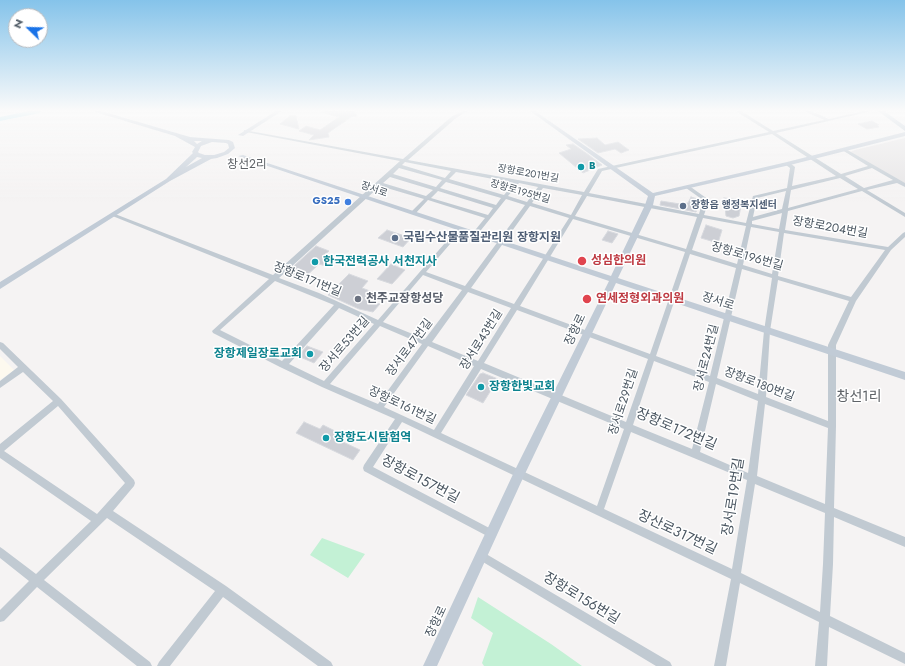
<!DOCTYPE html>
<html>
<head>
<meta charset="utf-8">
<style>
  body { margin:0 }
  #map { position:relative; width:905px; height:666px; overflow:hidden; background:#f5f3f3; font-family:Jost,sans-serif }
  canvas { display:block }
  .north { position:absolute; left:8px; top:8px; width:40px; height:40px; box-sizing:border-box; background:#fff; border:1px solid #b7bbc0; border-radius:50%; rotate:293deg; font-size:11px; font-weight:700; line-height:16px; text-align:center; color:#4a5661 }
  .north::after { content:''; display:block; margin:auto; width:14px; height:18px; background:#1a73e8; clip-path:polygon(50% 0,100% 100%,50% 72%,0 100%) }
</style>
</head>
<body>
<div id="map">
<canvas width="905" height="666"></canvas>
<div class="north">N</div>
</div>
<script>
const c = document.querySelector('canvas').getContext('2d');
c.lineJoin = 'round';
function paint(path, color) {
  c.fillStyle = color;
  c.fill(path, 'evenodd');
}
function toPath(rows) {
  const path = new Path2D();
  for (const r of rows) {
    path.moveTo(r[0], r[1]);
    for (let i = 2; i < r.length; i += 2) path.lineTo(r[i], r[i + 1]);
  }
  return path;
}
function stroke(path, color, width, dash) {
  c.strokeStyle = color;
  c.lineWidth = width;
  c.lineCap = dash ? 'butt' : 'round';
  c.setLineDash(dash || []);
  c.stroke(path);
}
function drawText(font, color, halo, rows, align = 'center') {
  c.font = font + ' Jost,"Noto Sans KR",sans-serif';
  c.lineWidth = 3;
  c.setLineDash([]);
  c.textBaseline = 'middle';
  c.strokeStyle = halo;
  c.fillStyle = color;
  for (const [text, x, y, turn = 0] of rows) {
    c.save();
    c.translate(x, y);
    c.rotate((+turn || 0) * Math.PI / 180);
    c.textAlign = isNaN(turn) ? turn : align;
    if (halo) c.strokeText(text, 0, 0);
    c.fillText(text, 0, 0);
    c.restore();
  }
}
paint(toPath([
  [0,356,14,370,0,380]
]), '#fdf9ef');
paint(toPath([
  [905,138,905,184,850,152,855,150]
]), '#e6e4e5');
paint(toPath([
  [322,538,365,554,348,578,310,555],
  [478,597,551,644,582,666,484,666,482,663,493,633,471,618]
]), '#c3f1d5');
paint(toPath([
  [29,111,41,111,40,113,0,121,0,117,29,111]
]), '#90daee');
const building = toPath([
  [334,111,342,112,354,111,357,116,351,117,328,133,329,137,309,140,314,135,299,131,306,126,320,130,339,117,321,112,334,111],
  [290,116,296,116,299,129,280,124,290,116],
  [872,121,879,125,877,125,879,127,867,129,858,124,872,121],
  [597,138,605,145,618,142,629,150,621,153,615,149,598,153,578,139,597,138],
  [573,144,589,155,602,165,583,173,559,153,571,149,566,145,573,144],
  [691,197,701,200,696,212,660,205,661,201,680,204,688,203,691,197],
  [724,198,742,200,739,216,733,218,726,216,724,198],
  [706,225,722,230,718,243,701,238,706,225],
  [387,230,411,238,403,247,378,238,387,230],
  [608,231,618,234,612,243,602,240,608,231],
  [316,246,329,251,323,256,333,260,326,266,319,264,301,281,285,274,316,246],
  [391,264,405,270,392,284,377,279,391,264],
  [349,274,368,281,362,288,378,294,373,302,380,304,373,312,359,309,328,295,349,274],
  [307,346,323,352,314,363,298,356,307,346],
  [483,373,498,379,483,403,466,395,480,374,483,373],
  [304,422,320,429,323,425,345,436,341,441,360,450,353,460,296,433,304,422]
]);
paint(building, '#cdcfd5');
stroke(building, '#d7d9de', 1);
paint(toPath([
  [463,111,467,111,455,119,408,160,584,192,598,169,769,132,737,112,737,111,741,111,773,131,824,120,806,112,806,111,811,111,829,119,864,111,870,111,868,112,776,133,841,174,868,166,842,150,842,148,844,148,905,183,905,187,897,183,867,190,905,213,905,217,862,191,788,211,785,230,888,247,903,233,905,232,905,237,891,250,856,301,836,345,836,426,834,508,905,537,905,547,834,517,833,564,830,616,905,653,905,664,829,627,827,666,815,666,819,622,740,583,726,666,714,666,731,579,402,422,373,467,495,531,497,534,495,537,492,539,489,537,364,471,363,468,364,465,395,419,322,387,280,367,213,333,212,331,269,279,110,215,111,214,115,214,273,275,400,161,246,132,244,132,244,130,403,159,451,117,463,111],
  [772,134,836,176,792,186,795,167,790,163,786,163,786,165,790,168,787,188,753,196,746,223,704,215,709,200,688,185,685,187,686,188,703,200,699,214,589,193,602,171,772,134],
  [405,162,451,171,445,178,402,165,405,162],
  [399,168,442,180,436,187,393,174,399,168],
  [872,168,893,180,864,188,845,176,872,168],
  [456,172,514,183,504,195,449,179,456,172],
  [390,177,433,190,426,196,383,183,390,177],
  [840,178,858,189,788,208,791,190,840,178],
  [446,182,501,198,496,205,440,188,446,182],
  [519,183,538,187,527,202,508,196,519,183],
  [380,186,424,199,411,212,411,214,415,214,428,200,485,218,472,234,475,236,477,235,506,199,525,205,465,286,426,272,462,230,462,228,460,227,458,228,378,320,319,293,279,278,380,186],
  [543,188,582,195,571,215,532,203,543,188],
  [438,191,493,208,488,215,431,198,438,191],
  [786,191,782,209,753,217,757,198,786,191],
  [587,196,697,217,686,249,575,216,587,196],
  [530,206,569,218,514,304,471,288,530,206],
  [782,213,779,229,752,224,752,221,782,213],
  [703,218,746,226,737,264,692,250,703,218],
  [573,219,685,252,650,354,520,306,573,219],
  [751,227,779,232,772,274,743,265,751,227],
  [784,233,885,250,851,297,778,276,784,233],
  [690,254,736,268,710,376,656,356,690,254],
  [742,269,772,278,764,331,758,394,717,378,742,269],
  [423,275,462,290,425,339,383,322,423,275],
  [778,280,849,301,828,345,828,421,766,397,770,331,778,280],
  [275,281,334,305,282,361,220,330,275,281],
  [468,292,511,308,478,361,432,342,468,292],
  [339,308,374,324,324,381,289,364,339,308],
  [517,310,648,359,626,422,484,363,517,310],
  [380,326,422,344,378,404,330,384,380,326],
  [428,346,474,366,434,430,384,407,428,346],
  [654,361,709,382,692,449,633,425,654,361],
  [481,369,624,429,597,506,441,433,481,369],
  [716,384,758,401,748,473,700,452,716,384],
  [765,404,828,428,825,504,757,476,765,404],
  [631,432,747,480,732,569,604,509,631,432],
  [755,484,825,513,823,564,820,612,741,573,755,484],
  [0,342,3,343,61,399,134,480,135,483,134,486,113,511,226,586,331,662,333,666,318,666,223,597,170,666,157,666,159,662,215,591,107,518,44,580,150,662,152,666,137,666,37,587,4,621,0,622,0,610,29,581,0,558,0,547,3,549,36,574,91,521,0,458,0,444,53,401,23,372,0,388,0,381,18,367,0,349,0,342],
  [58,406,125,483,97,514,4,451,58,406],
  [481,551,670,662,672,666,656,666,478,559,476,556,478,553,481,551]
]), '#c1cad2');
paint(toPath([
  [95,111,101,111,190,137,229,140,233,142,235,148,228,154,217,158,211,159,170,181,0,289,0,282,166,179,193,153,192,152,195,147,175,136,95,112,95,111],
  [194,141,202,141,197,144,194,141],
  [212,142,226,143,228,144,229,148,224,152,214,155,205,155,199,153,198,152,201,146,212,142],
  [197,157,202,158,186,167,195,159,197,157],
  [276,111,282,111,243,136,238,135,276,111],
  [530,111,535,111,653,193,787,162,905,132,905,136,790,165,655,196,653,205,618,278,905,372,905,380,616,283,523,478,437,666,423,666,515,470,609,281,238,156,243,155,611,276,645,205,648,196,530,111]
]), '#c1cbd6');
paint(toPath([
  [878,111,884,111,905,126,905,131,878,111]
]), '#b3c2d1');
const sky = c.createLinearGradient(0, 0, 0, 204);
sky.addColorStop(0, '#85c3ea');
sky.addColorStop(0.54, '#fafafa');
sky.addColorStop(1, '#fafafa00');
c.fillStyle = sky;
c.fillRect(0, 0, 905, 204);
for (const [x, y, r, color] of [
  [581,167,4,"#0f9aa8"],
  [348,202,4,"#3f7fe0"],
  [683,206,4,"#5c6f8a"],
  [395,238,4,"#5c6f8a"],
  [582,261,5,"#e0444e"],
  [315,262,4,"#0f9aa8"],
  [358,299,4,"#6b7280"],
  [587,299,5,"#e0444e"],
  [310,354,4,"#0f9aa8"],
  [481,387,4,"#0f9aa8"],
  [326,438,4,"#0f9aa8"]
]) {
  const dot = new Path2D();
  dot.arc(x, y, r, 0, 2 * Math.PI);
  c.fillStyle = color;
  c.fill(dot);
  stroke(dot, '#fff', 1.5);
}
drawText('bold 10px', '#0d838f', '#fff', [
  ["B",589,167]
], 'left');
drawText('10px', '#4a5661', '#fff', [
  ["장항로201번길",528,174,10],
  ["장서로",374,190,19],
  ["장항로195번길",520,192,16]
]);
drawText('bold 10px', '#366cbe', '#fff', [
  ["GS25",340,202]
], 'right');
drawText('bold 10px', '#4e5e75', '#fff', [
  ["장항읍 행정복지센터",691,206]
], 'left');
drawText('12px', '#5f6368', '#fff', [
  ["창선2리",247,165]
]);
drawText('12px', '#4a5661', '#fff', [
  ["장항로204번길",830,228,10],
  ["장항로196번길",747,257,16],
  ["장항로171번길",307,280,22],
  ["장서로",718,302,18],
  ["장항로",576,330,-65],
  ["장서로43번길",482,340,-58],
  ["장서로53번길",345,345,-49],
  ["장서로47번길",410,348,-53],
  ["장서로24번길",707,358,-76],
  ["장항로180번길",759,385,21],
  ["장서로29번길",624,402,-72],
  ["장항로161번길",402,406,25],
  ["장항로",437,622,-65]
]);
drawText('bold 12px', '#4e5e75', '#fff', [
  ["국립수산물품질관리원 장항지원",403,238]
], 'left');
drawText('bold 12px', '#be3a42', '#fff', [
  ["성심한의원",591,261],
  ["연세정형외과의원",596,299]
], 'left');
drawText('bold 12px', '#0d838f', '#fff', [
  ["한국전력공사 서천지사",323,262],
  ["장항제일장로교회",302,354,"right"],
  ["장항한빛교회",489,387],
  ["장항도시탐험역",334,438]
], 'left');
drawText('bold 12px', '#5b616d', '#fff', [
  ["천주교장항성당",366,299]
], 'left');
drawText('14px', '#5f6368', '#fff', [
  ["창선1리",859,398]
]);
drawText('14px', '#4a5661', '#fff', [
  ["장항로172번길",676,430,23],
  ["장항로157번길",420,480,28],
  ["장서로19번길",734,497,-81],
  ["장산로317번길",677,533,25],
  ["장항로156번길",581,599,31]
]);
</script>
</body>
</html>
